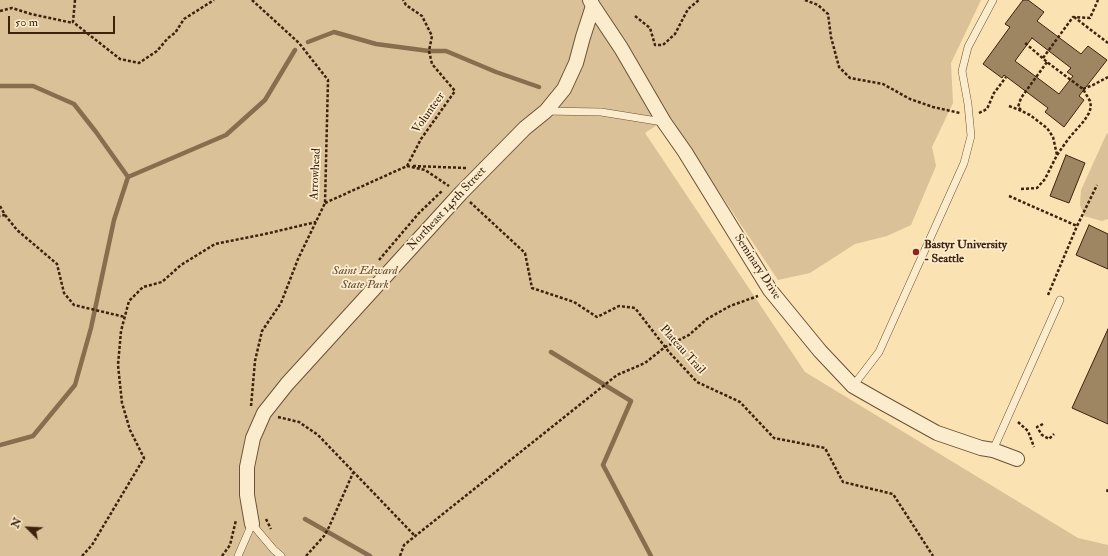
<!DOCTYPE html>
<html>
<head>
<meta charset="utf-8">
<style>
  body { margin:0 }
  #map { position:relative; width:1108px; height:556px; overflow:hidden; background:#fae2b3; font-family:"IM FELL Double Pica",serif }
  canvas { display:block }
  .north { position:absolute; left:8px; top:508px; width:40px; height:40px; -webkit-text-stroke:3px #fcecce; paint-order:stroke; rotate:294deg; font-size:11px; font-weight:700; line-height:16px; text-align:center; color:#3d220c }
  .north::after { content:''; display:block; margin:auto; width:14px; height:18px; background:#3d220c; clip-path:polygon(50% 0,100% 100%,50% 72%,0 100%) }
  .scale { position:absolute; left:8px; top:16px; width:107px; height:18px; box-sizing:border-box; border:2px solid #3d220c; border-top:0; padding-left:5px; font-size:12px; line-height:14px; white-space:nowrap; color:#3d220c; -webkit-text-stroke:3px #fcecce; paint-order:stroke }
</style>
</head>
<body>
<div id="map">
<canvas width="1108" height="556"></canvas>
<div class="north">N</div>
<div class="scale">50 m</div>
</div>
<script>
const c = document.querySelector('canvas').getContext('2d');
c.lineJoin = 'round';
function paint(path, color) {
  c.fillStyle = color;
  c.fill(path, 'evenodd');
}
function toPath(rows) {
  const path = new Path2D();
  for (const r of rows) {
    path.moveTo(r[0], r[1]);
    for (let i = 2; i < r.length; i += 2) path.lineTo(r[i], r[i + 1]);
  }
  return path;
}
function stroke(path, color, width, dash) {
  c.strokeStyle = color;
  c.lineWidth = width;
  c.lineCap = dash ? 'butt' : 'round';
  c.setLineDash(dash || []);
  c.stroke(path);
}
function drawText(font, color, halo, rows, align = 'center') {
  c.font = font + ' "IM FELL Double Pica",serif';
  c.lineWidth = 3.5;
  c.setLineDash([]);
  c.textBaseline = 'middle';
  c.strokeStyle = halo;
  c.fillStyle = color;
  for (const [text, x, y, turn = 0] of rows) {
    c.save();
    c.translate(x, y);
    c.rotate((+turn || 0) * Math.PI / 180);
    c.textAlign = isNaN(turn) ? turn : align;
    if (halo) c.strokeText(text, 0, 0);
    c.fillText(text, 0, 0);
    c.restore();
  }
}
paint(toPath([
  [0,0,981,0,951,63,953,103,932,147,936,166,911,225,887,236,855,244,810,273,778,280,669,117,645,133,805,372,1078,538,1108,545,1108,556,0,556],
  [1107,133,1108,134,1108,219,1102,221,1084,216,1080,205,1081,190]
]), '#dac197');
stroke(toPath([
  [308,42,334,32,376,44,429,51,446,51,496,72,539,87],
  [0,86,33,86,74,104,96,132,128,177],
  [551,352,631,401,603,465,651,556],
  [0,445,33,436,75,385,91,328,114,220,128,177,226,135,265,100,295,50],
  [305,519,370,556]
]), '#886e4e', 4.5);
const building = toPath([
  [1023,0,1028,0,1044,12,1037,21,1081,54,1088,46,1107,60,1079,96,1084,100,1064,127,1045,112,1048,108,1004,75,1002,78,983,64,1010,27,1005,24,1023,0],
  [1032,38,1071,68,1067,72,1073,76,1059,94,1015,61,1032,38],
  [1066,155,1085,163,1069,203,1050,196,1066,155],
  [1089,225,1108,234,1108,269,1076,255,1089,225],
  [1108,329,1108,424,1072,408,1108,329]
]);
paint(building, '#9f8663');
stroke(building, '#3d220c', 1);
const service = toPath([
  [546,111,601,112,663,122],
  [853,386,879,352,964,163,971,136,968,104,962,71,968,47,993,0],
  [993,450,1060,300],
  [238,556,252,524,274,550,281,556]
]);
const minor = toPath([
  [593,6,621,48,664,122,685,152,770,290,820,351,853,386,881,402,937,433,981,448,993,450,1017,459],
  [252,524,247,495,247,467,253,438,264,413,287,384,461,193,525,128,546,111,564,89,576,63,583,37,593,6,590,0]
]);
stroke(service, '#6c5236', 8);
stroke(minor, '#6c5236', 16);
stroke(toPath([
  [75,0,73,22,120,59,139,63,157,51,168,38,175,33,184,19,214,0],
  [805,0,818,5,828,14,831,37,839,67,850,78,883,84,910,99,933,107,960,113],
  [0,11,12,8,31,14,73,23],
  [635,16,650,28,655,45,663,45,675,34,688,9,699,0],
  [1074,17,1108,43],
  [1043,58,1073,17,1090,18,1098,0],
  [1083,89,1093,85,1108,77],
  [1009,106,1017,109,1030,115,1047,128,1053,137,1057,155],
  [1021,110,1018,107,1021,98,1047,62],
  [979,113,987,109,994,93,1006,77],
  [407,166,425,170,449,186],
  [413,166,466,168],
  [1021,189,1037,188,1045,179,1057,155,1069,138,1084,121,1089,113,1091,107,1090,101,1083,89,1047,62,1024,42],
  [1009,196,1077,226],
  [470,202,525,253,532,288,574,302,597,317,619,306,635,308,669,352,697,382,740,402,774,438,825,448,843,482,893,494,933,556],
  [325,203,407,166,421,139,455,91,432,64,429,51,432,36,422,16,406,5,403,0],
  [0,206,5,215,0,216],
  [5,215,17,230,57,264,64,293,74,305,125,317],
  [379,260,419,213,443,190],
  [1048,295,1077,226,1097,185],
  [251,406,255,361,262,331,281,303,298,259,325,203,328,80,299,43,252,0],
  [278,417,299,422,318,435,415,536],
  [1018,422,1028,431,1034,447],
  [1043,424,1037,427,1042,435,1049,439,1054,434],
  [1107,492,1108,489],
  [266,519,271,529],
  [82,556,92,545,144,458,130,430,122,403,118,365,121,331,129,301,143,287,162,282,181,265,215,244,265,234,316,222],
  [222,556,230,545,236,520],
  [306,556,324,536,329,527,353,473],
  [400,556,404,545,617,375,645,363,665,347,689,335,707,319,730,306,758,296]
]), '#3d220c', 2.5, [3, 2]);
stroke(service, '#fcecce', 7);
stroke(minor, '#fcecce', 14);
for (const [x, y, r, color] of [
  [916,252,4,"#8f2418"]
]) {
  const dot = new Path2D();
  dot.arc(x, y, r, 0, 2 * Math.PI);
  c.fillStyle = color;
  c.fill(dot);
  stroke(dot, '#fcecce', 1.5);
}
drawText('12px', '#3d220c', '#fcecce', [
  ["Volunteer",429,113,-55],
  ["Arrowhead",316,174,-87],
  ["Northeast 145th Street",447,209,-47],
  ["Seminary Drive",757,267,57],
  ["Plateau Trail",682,350,48]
]);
drawText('bold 12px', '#3d220c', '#fcecce', [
  ["Bastyr University",924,245],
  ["- Seattle",924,259]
], 'left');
drawText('italic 12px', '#644a2f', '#fcecce', [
  ["Saint Edward",365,271],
  ["State Park",365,285]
]);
</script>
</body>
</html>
